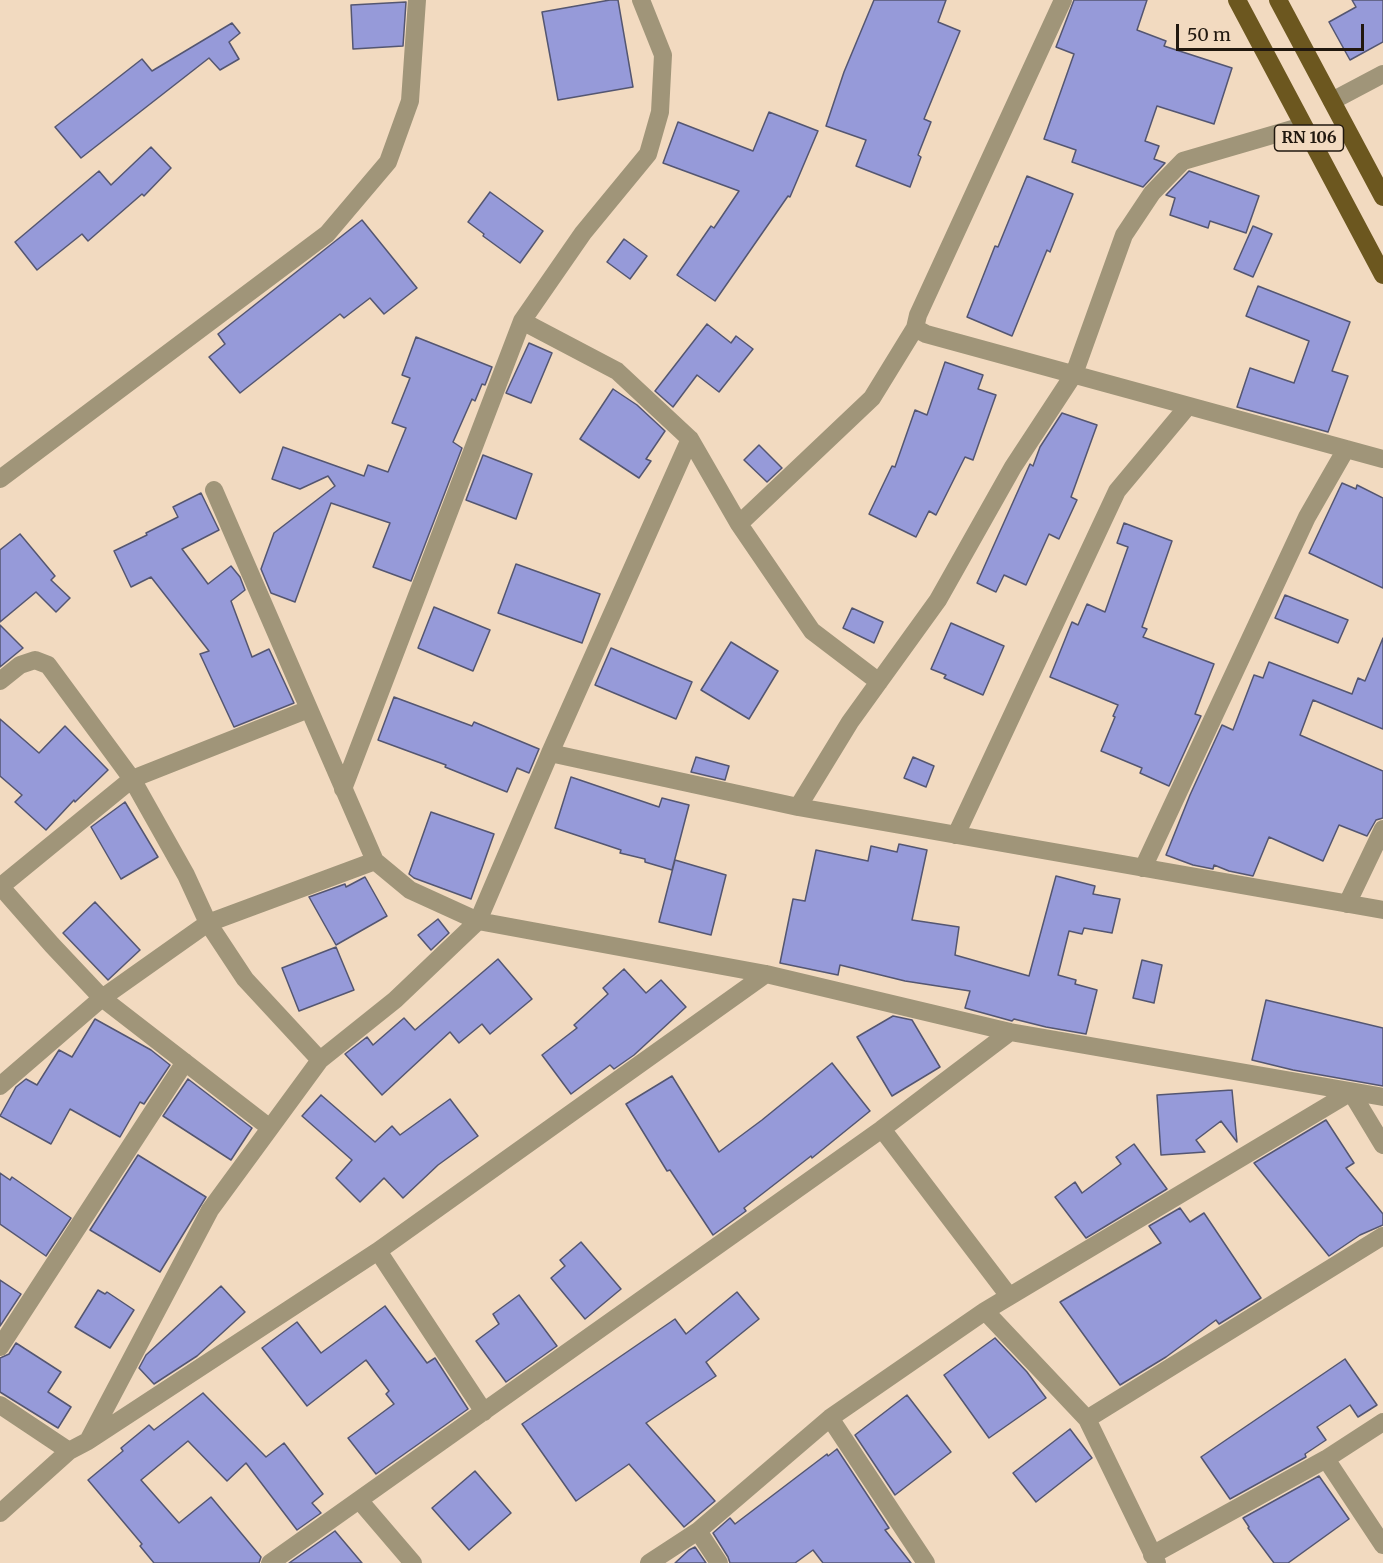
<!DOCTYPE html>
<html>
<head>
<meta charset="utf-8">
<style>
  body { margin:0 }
  #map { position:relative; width:1383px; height:1563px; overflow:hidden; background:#f2dac0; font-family:Merriweather,serif }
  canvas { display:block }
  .scale { position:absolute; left:1176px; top:24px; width:188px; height:27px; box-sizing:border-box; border:3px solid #21180f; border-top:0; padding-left:8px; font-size:18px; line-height:21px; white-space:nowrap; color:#21180f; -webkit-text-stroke:4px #f2dac0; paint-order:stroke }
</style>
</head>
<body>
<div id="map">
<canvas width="1383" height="1563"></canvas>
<div class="scale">50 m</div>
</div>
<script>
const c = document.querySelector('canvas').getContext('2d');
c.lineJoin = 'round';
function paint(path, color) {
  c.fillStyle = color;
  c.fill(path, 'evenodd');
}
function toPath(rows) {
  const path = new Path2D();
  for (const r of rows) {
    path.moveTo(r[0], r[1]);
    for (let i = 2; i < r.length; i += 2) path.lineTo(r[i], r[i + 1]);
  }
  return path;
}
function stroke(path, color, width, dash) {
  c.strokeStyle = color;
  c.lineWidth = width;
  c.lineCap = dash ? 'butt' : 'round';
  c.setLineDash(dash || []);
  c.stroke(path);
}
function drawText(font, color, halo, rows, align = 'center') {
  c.font = font + ' Merriweather,serif';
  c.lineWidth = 4.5;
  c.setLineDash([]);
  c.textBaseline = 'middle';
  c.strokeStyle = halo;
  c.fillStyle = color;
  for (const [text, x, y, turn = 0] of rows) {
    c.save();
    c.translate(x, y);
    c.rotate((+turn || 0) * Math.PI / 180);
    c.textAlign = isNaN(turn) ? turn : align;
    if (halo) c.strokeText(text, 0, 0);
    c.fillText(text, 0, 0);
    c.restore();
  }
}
const building = toPath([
  [610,0,618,0,633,87,558,100,542,12,610,0],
  [874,0,946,0,938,22,960,31,924,119,931,122,918,155,921,157,910,187,856,166,866,140,826,126,844,72,874,0],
  [1074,0,1147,0,1137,30,1166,41,1164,46,1232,68,1214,124,1157,106,1145,141,1159,146,1154,159,1165,163,1143,187,1072,162,1076,150,1044,139,1074,54,1056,47,1074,0],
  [1352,0,1383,0,1383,42,1350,60,1329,22,1356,7,1352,0],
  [406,2,403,46,353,49,351,5,406,2],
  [232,23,240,33,229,42,239,59,220,70,209,58,81,158,55,127,142,59,152,71,232,23],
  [769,112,818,131,790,197,788,196,715,301,677,275,711,226,714,228,739,191,663,163,678,122,753,151,769,112],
  [151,147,171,168,144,196,142,194,88,241,82,234,37,270,15,242,99,171,111,185,151,147],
  [1189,171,1259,196,1246,233,1210,221,1208,228,1170,215,1175,198,1166,195,1189,171],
  [1027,176,1073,194,1050,252,1047,250,1012,336,967,317,995,246,998,247,1027,176],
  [490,192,543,231,520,263,483,236,484,234,468,222,490,192],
  [362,220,417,288,384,314,370,298,344,318,340,314,240,393,209,357,225,344,218,334,362,220],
  [1253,226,1272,234,1253,277,1234,269,1253,226],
  [624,239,647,256,630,279,607,262,624,239],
  [1258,286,1350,322,1332,371,1348,376,1328,432,1237,407,1250,368,1294,383,1309,341,1246,316,1258,286],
  [707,324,731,343,736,336,753,349,719,392,697,375,673,407,655,391,707,324],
  [416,337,492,367,485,385,482,384,475,401,472,399,453,442,462,448,411,581,373,567,390,523,331,503,295,602,271,593,261,569,274,533,335,486,328,476,300,489,272,479,283,447,364,476,368,465,388,472,406,428,392,423,410,378,402,375,416,337],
  [529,343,552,353,531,403,506,393,529,343],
  [945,362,983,375,978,389,996,395,973,460,965,457,936,515,929,511,916,537,869,514,892,466,895,467,915,410,927,415,945,362],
  [613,389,637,405,665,431,646,459,651,461,639,478,580,439,613,389],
  [1062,413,1097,425,1071,497,1077,500,1059,539,1049,534,1026,585,1004,575,996,592,977,583,1030,464,1033,466,1040,447,1062,413],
  [759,445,782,468,767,482,744,460,759,445],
  [483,455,532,474,516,519,466,500,483,455],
  [1342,483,1356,489,1357,485,1383,498,1383,588,1309,553,1342,483],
  [201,493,219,530,182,549,208,584,231,566,240,577,245,590,231,601,252,657,269,649,294,703,234,727,200,654,209,651,151,577,131,587,114,551,147,535,146,533,178,517,173,507,201,493],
  [1124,523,1172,541,1142,627,1147,629,1143,637,1214,664,1195,714,1201,716,1169,786,1140,773,1142,768,1101,751,1115,717,1113,716,1118,705,1050,677,1072,622,1078,625,1087,604,1105,612,1128,547,1117,543,1124,523],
  [20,534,55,576,51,580,70,598,56,612,36,592,0,622,0,550,20,534],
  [516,564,600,594,582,643,498,613,516,564],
  [1285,595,1348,620,1338,643,1275,618,1285,595],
  [434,607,490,630,473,671,418,648,434,607],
  [852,608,883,622,874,643,843,628,852,608],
  [951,623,1004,646,983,695,944,678,946,675,931,669,951,623],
  [0,625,23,648,0,667,0,625],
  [1383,638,1383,729,1313,700,1300,735,1383,771,1383,818,1376,820,1367,836,1339,825,1323,861,1269,837,1253,876,1229,871,1214,865,1213,869,1193,865,1166,855,1190,795,1222,725,1233,730,1254,675,1263,678,1269,662,1352,694,1358,678,1365,681,1383,638],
  [731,642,778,671,749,719,701,690,731,642],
  [611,648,692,682,676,719,595,685,611,648],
  [394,697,472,726,474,722,539,749,529,773,517,768,507,792,445,767,446,765,378,740,394,697],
  [0,719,39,753,65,726,108,770,75,802,74,800,46,830,15,802,22,795,0,776,0,719],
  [696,757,729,766,725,780,691,772,696,757],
  [913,757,934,766,926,787,904,778,913,757],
  [571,777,659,807,662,798,689,805,672,870,645,862,645,859,620,853,621,850,555,828,571,777],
  [125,802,158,857,121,879,91,827,125,802],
  [431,812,494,834,471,899,414,878,409,874,431,812],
  [899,844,927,850,912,920,959,927,955,955,1029,976,1056,876,1095,886,1093,894,1120,899,1112,933,1084,928,1082,934,1069,931,1058,975,1076,980,1075,984,1097,990,1086,1034,1046,1027,1014,1019,1012,1021,965,1008,970,991,905,981,840,965,838,975,780,963,793,899,805,901,816,850,868,861,871,846,897,852,899,844],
  [675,860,726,875,711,935,659,922,675,860],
  [365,877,387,916,336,945,309,897,345,884,346,887,365,877],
  [95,902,140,950,108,980,63,933,95,902],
  [438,919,449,933,431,950,418,935,438,919],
  [336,947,354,990,299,1011,282,968,336,947],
  [498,959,532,999,490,1034,482,1024,459,1043,450,1032,382,1095,345,1054,367,1037,373,1045,404,1018,415,1030,498,959],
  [1142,960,1162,965,1154,1003,1133,998,1142,960],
  [624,969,646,993,661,980,686,1007,634,1055,614,1069,610,1065,571,1094,542,1055,577,1028,574,1025,608,994,603,988,624,969],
  [1266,1000,1383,1028,1383,1086,1293,1070,1252,1060,1266,1000],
  [893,1016,912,1020,940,1067,892,1096,857,1037,893,1016],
  [95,1019,151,1050,170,1065,144,1104,140,1102,120,1137,70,1109,51,1144,0,1116,16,1087,26,1079,37,1085,59,1050,72,1057,95,1019],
  [832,1063,870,1111,812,1158,811,1156,744,1208,746,1211,713,1235,670,1170,667,1171,626,1104,672,1076,719,1152,762,1120,832,1063],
  [188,1079,252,1128,231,1160,163,1116,188,1079],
  [1232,1090,1237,1142,1221,1121,1196,1140,1205,1152,1161,1155,1157,1095,1232,1090],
  [321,1095,375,1142,392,1126,400,1135,450,1099,478,1136,438,1165,403,1198,384,1178,360,1202,336,1178,352,1160,302,1116,321,1095],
  [1326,1120,1354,1163,1346,1168,1383,1214,1383,1225,1360,1235,1329,1256,1254,1163,1326,1120],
  [1134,1144,1167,1189,1086,1238,1055,1197,1075,1182,1082,1193,1121,1164,1116,1157,1134,1144],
  [138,1155,206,1197,160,1272,90,1230,138,1155],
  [0,1173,10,1180,12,1177,71,1218,46,1256,0,1224,0,1173],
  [1180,1208,1190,1222,1204,1213,1261,1298,1219,1324,1216,1320,1166,1357,1120,1385,1060,1302,1161,1243,1149,1226,1180,1208],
  [581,1242,621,1289,585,1319,551,1278,565,1266,560,1260,581,1242],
  [0,1280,21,1294,0,1326,0,1280],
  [221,1286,245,1312,197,1356,154,1384,139,1368,146,1355,221,1286],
  [98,1290,105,1294,107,1292,134,1310,110,1348,75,1327,98,1290],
  [737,1292,759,1319,706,1362,716,1376,646,1423,715,1501,684,1527,629,1464,576,1501,522,1424,675,1319,686,1334,737,1292],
  [519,1295,557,1346,506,1382,476,1341,499,1324,493,1314,519,1295],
  [385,1306,427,1363,435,1358,468,1409,376,1474,348,1438,394,1404,386,1394,389,1391,366,1360,307,1406,262,1348,297,1322,321,1353,385,1306],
  [995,1338,1027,1372,1046,1398,989,1438,944,1375,995,1338],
  [16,1343,61,1372,48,1392,71,1407,58,1428,0,1392,0,1358,9,1354,16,1343],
  [1345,1359,1377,1405,1358,1417,1350,1405,1317,1427,1326,1440,1305,1454,1306,1457,1230,1499,1201,1457,1345,1359],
  [203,1393,266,1457,284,1443,323,1494,312,1503,321,1513,297,1530,246,1463,227,1481,188,1441,141,1480,179,1523,211,1497,261,1557,259,1563,154,1563,140,1546,142,1544,88,1480,123,1451,121,1448,149,1425,154,1430,203,1393],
  [907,1395,951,1452,895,1495,855,1435,907,1395],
  [1070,1429,1092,1458,1036,1502,1013,1473,1070,1429],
  [837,1449,889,1528,885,1530,911,1563,823,1563,813,1550,795,1563,730,1563,728,1557,713,1533,730,1518,735,1524,827,1454,828,1456,837,1449],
  [475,1471,511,1513,469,1550,432,1508,475,1471],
  [1319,1476,1349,1519,1288,1563,1274,1563,1248,1528,1249,1527,1243,1518,1319,1476],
  [335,1531,362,1563,289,1563,335,1531],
  [695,1547,706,1563,675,1563,689,1550,695,1547]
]);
paint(building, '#969ad9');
stroke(building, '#545671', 1.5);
stroke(toPath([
  [1063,0,918,315,915,328,926,334,1383,459],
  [1332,101,1383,74],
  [522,321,617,371,690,439,739,524,812,631,879,682],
  [0,479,327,234,388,162,410,101,417,0],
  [214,490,375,861,410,890,478,921,766,974,1010,1032,1383,1097],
  [739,524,872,398,915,328],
  [0,681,20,665,35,660,48,665,132,779,186,875,208,923,245,979,320,1060],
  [550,753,690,439],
  [343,789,522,321,583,233,648,154,660,112,663,55,641,0],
  [798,807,850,722,938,600,1013,467,1074,374,1124,235,1152,193,1183,161,1303,126],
  [956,835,1117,491,1188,406],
  [1143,868,1307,517,1346,449],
  [0,886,52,945,102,998,270,1128],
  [0,887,132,779,309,709],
  [1347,904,1383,829],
  [0,1086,102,998,208,923,375,861],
  [882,1129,1009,1296],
  [378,1251,484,1412],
  [985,1311,1087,1419,1157,1563],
  [0,1347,185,1062],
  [0,1405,69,1451],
  [830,1418,926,1563],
  [1087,1419,1383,1236],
  [1383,1422,1326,1459,1383,1545],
  [88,1441,210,1210,320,1060,395,1000,478,921,550,753,798,807,1383,910],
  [359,1500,413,1563],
  [0,1513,69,1451,88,1441,378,1251,766,974],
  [698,1531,719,1563],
  [1152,1555,1326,1459],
  [270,1563,882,1129,1010,1032],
  [649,1563,698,1531,830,1418,985,1311,1351,1092,1383,1145]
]), '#a09579', 18);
stroke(toPath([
  [1237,0,1383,275],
  [1278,0,1383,197]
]), '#6c571f', 18);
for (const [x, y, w] of [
  [1309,138,69]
]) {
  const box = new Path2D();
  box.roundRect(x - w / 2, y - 13, w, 26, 4.5);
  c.fillStyle = '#f2dac0';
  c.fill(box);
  stroke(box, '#21180f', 1.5);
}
drawText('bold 16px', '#21180f', null, [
  ["RN 106",1309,138]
]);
</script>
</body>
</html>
